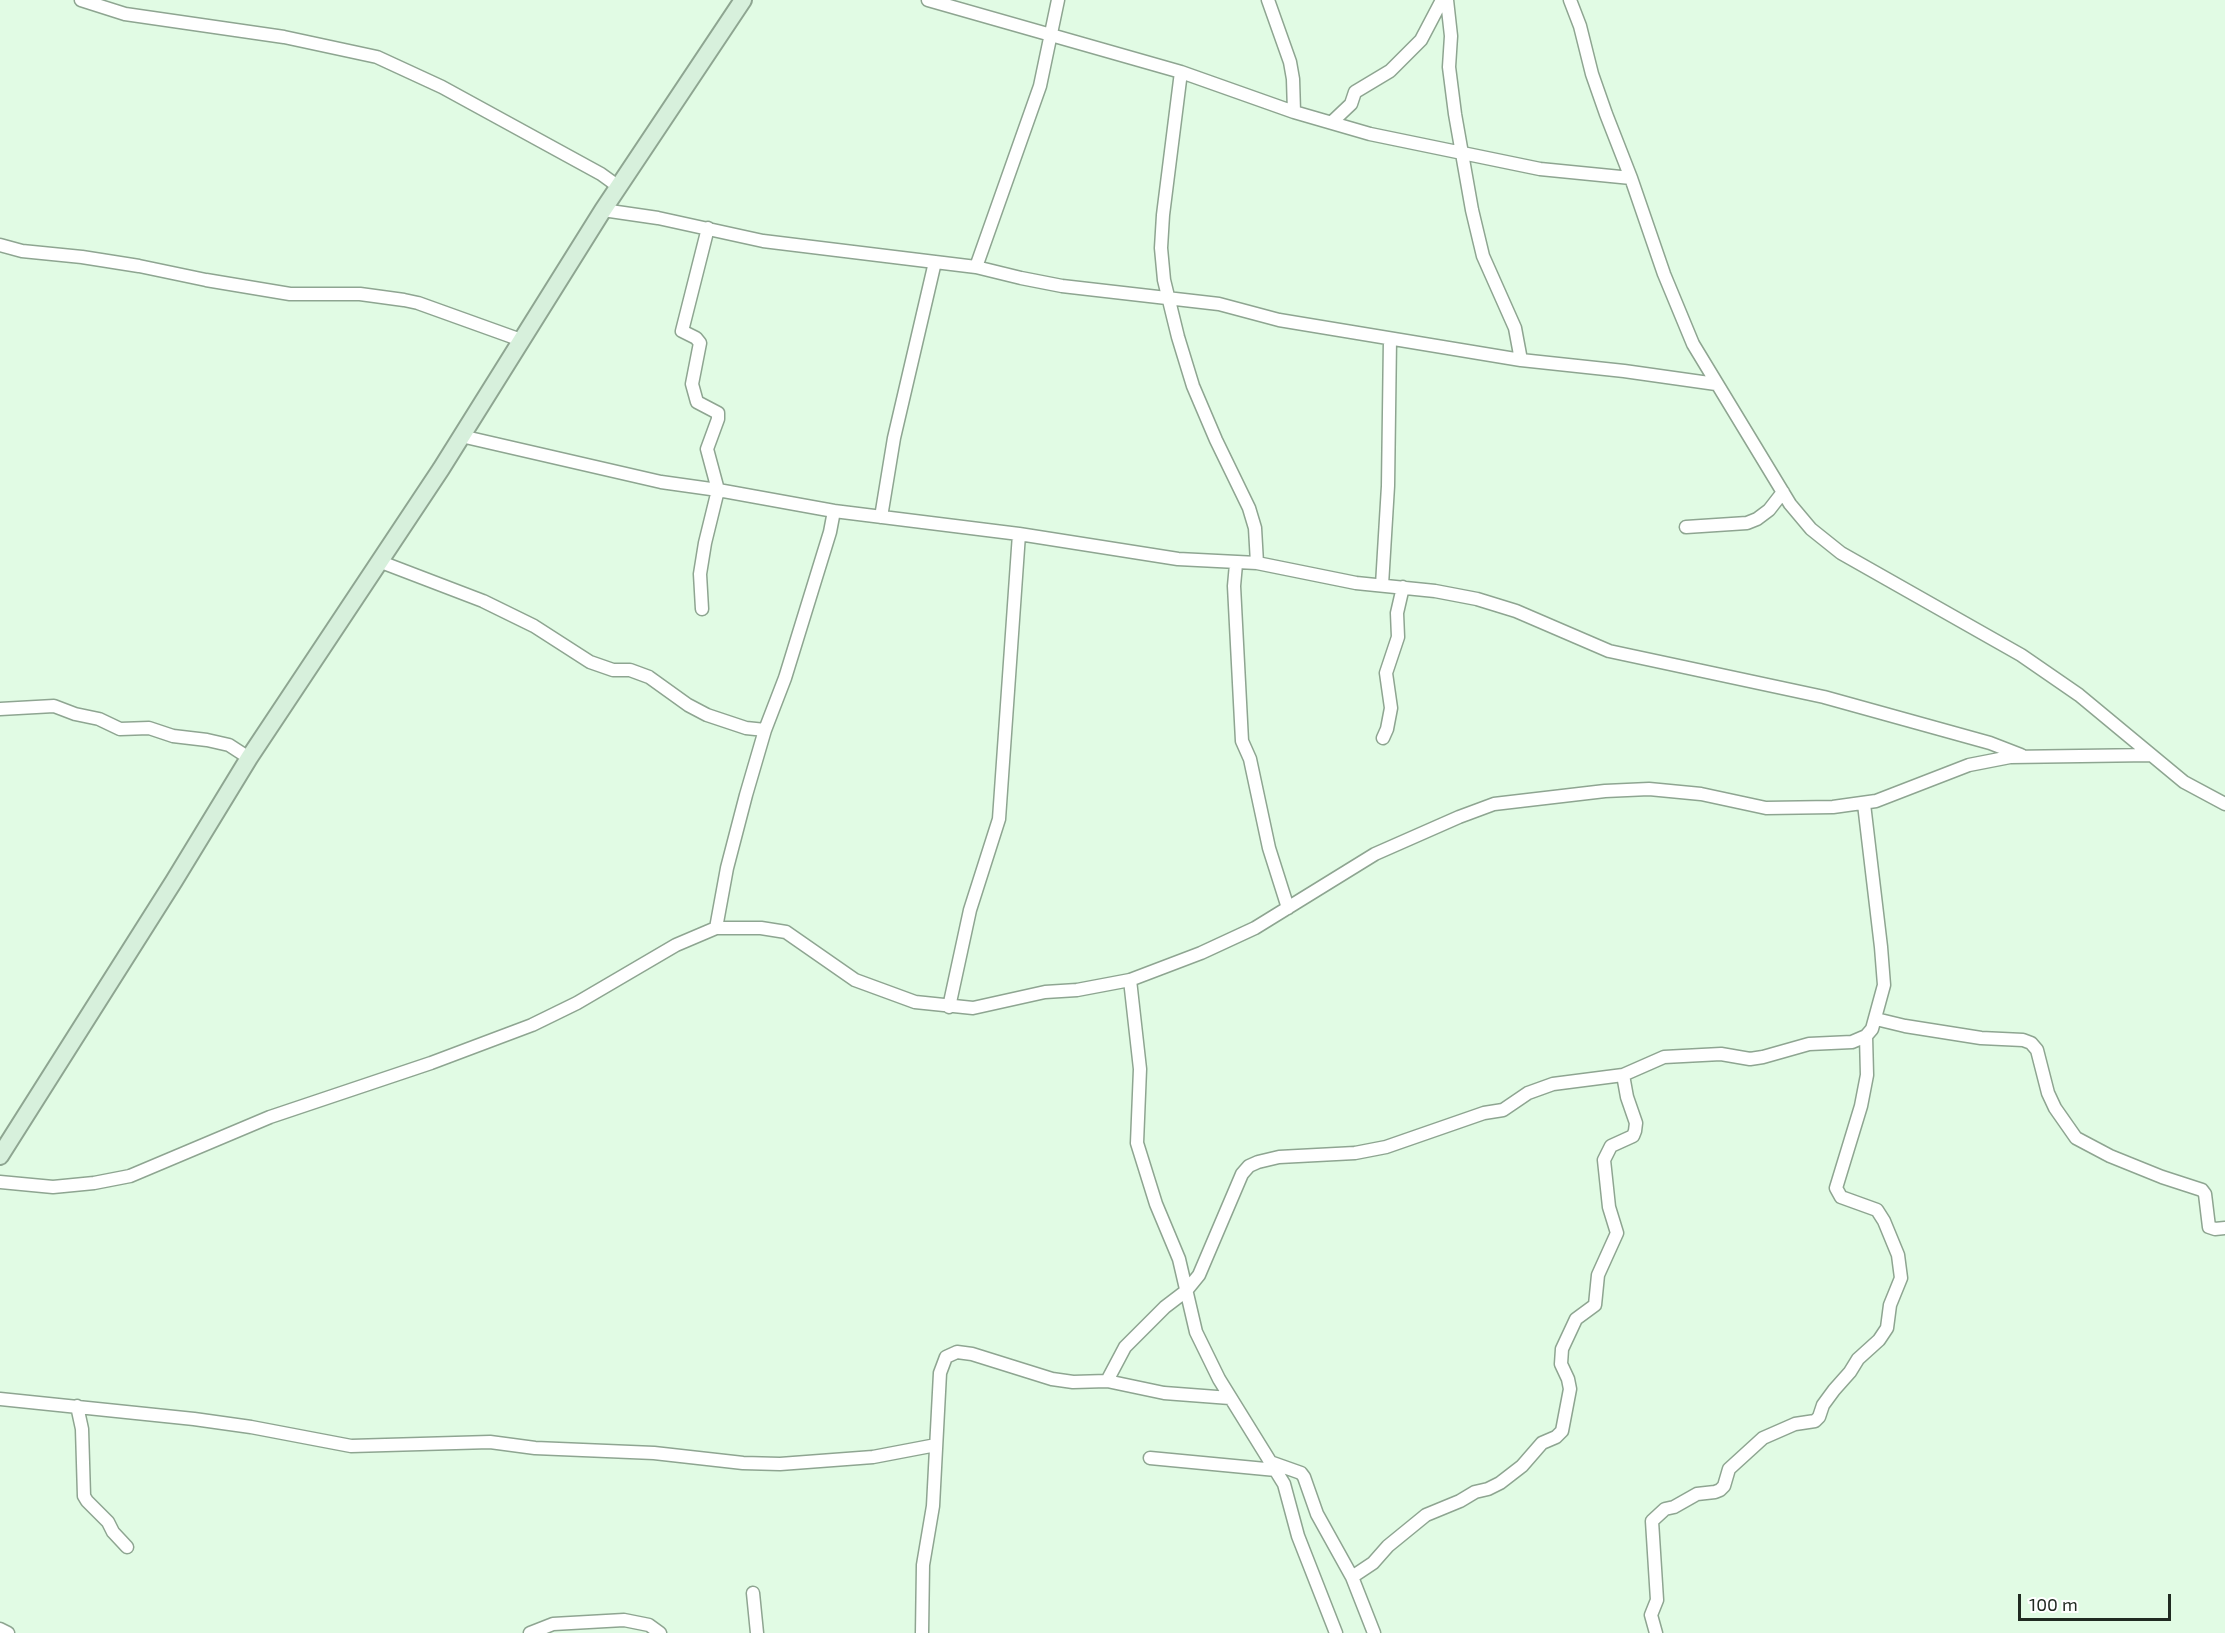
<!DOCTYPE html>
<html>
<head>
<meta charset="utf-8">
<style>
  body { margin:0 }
  #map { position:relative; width:2225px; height:1633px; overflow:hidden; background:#e1fbe4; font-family:"Exo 2",sans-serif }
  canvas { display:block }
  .scale { position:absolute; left:2018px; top:1594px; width:153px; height:27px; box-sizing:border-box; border:3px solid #202a21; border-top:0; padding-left:8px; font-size:18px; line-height:21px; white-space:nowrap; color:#202a21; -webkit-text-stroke:4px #fff; paint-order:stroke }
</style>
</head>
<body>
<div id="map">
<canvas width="2225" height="1633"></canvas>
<div class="scale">100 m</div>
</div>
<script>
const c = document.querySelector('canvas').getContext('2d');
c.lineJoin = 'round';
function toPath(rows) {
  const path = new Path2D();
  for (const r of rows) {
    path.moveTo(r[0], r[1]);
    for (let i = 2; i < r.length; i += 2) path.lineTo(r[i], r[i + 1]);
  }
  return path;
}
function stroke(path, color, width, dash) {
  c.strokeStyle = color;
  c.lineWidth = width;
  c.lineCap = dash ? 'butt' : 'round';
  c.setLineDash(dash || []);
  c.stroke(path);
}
const street = toPath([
  [81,0,125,14,284,37,377,57,442,87,601,174,619,187],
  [928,0,1181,72,1294,112,1370,134,1540,169,1631,178],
  [1268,0,1290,62,1293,79,1294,112],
  [1447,0,1451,36,1449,67,1455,114,1472,210,1483,256,1515,328,1521,360],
  [1570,0,1580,26,1592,74,1606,114,1631,178,1664,274,1693,344,1790,504,1811,529,1841,553,2021,655,2079,695,2184,782,2225,804],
  [1181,72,1163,215,1161,248,1164,280,1178,337,1193,386,1216,440,1249,508,1255,528,1257,563],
  [1332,122,1351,104,1355,92,1390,71,1421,40,1442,0],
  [603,210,658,218,763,241,976,267,1021,278,1062,286,1219,304,1279,320,1521,360,1624,371,1716,384],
  [0,245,22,251,82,257,139,266,206,280,290,294,360,294,404,300,418,303,521,340],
  [976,267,1040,86,1058,0],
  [461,436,661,482,718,490,834,511,1019,534,1178,559,1257,563,1356,583,1435,591,1477,599,1516,611,1609,651,1824,697,1990,743,2021,755],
  [881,517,894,438,935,262],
  [1686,527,1747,523,1757,519,1769,510,1783,492],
  [381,562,483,601,534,626,590,662,613,670,630,670,649,677,688,705,707,715,746,728,765,730],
  [1236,564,1234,586,1242,741,1250,759,1269,848,1288,908],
  [1382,585,1388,486,1390,339],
  [702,609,700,574,705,543,718,490,707,449,718,419,718,413,697,402,692,384,700,343,696,338,682,331,708,228],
  [0,709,54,706,75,714,99,719,120,729,149,728,173,736,207,740,229,745,249,758],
  [1383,738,1387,729,1391,708,1386,673,1398,637,1397,613,1403,587],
  [716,928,727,868,746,795,765,730,785,678,830,532,834,511],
  [1130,980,1140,1069,1137,1143,1156,1204,1179,1259,1196,1332,1219,1379,1284,1484,1298,1536,1336,1633],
  [949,1007,970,910,999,819,1019,534],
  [1876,1019,1905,1026,1981,1038,2023,1040,2031,1043,2037,1050,2048,1093,2055,1108,2076,1138,2110,1156,2162,1177,2202,1190,2205,1194,2209,1227,2215,1229,2225,1228],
  [0,1182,53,1187,94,1183,130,1176,270,1117,431,1063,532,1025,577,1003,676,945,716,928,761,928,786,932,855,980,915,1002,973,1008,1045,992,1077,990,1130,980,1201,953,1255,928,1375,854,1459,817,1494,804,1605,791,1649,789,1701,794,1766,808,1833,807,1876,801,1969,765,2010,757,2151,755],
  [1107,1381,1125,1347,1165,1307,1186,1291,1199,1275,1242,1174,1249,1166,1258,1162,1279,1157,1355,1153,1386,1147,1484,1113,1503,1110,1528,1093,1553,1084,1623,1075,1664,1057,1721,1054,1750,1059,1763,1057,1809,1044,1852,1042,1866,1036,1872,1029,1884,985,1881,947,1864,804],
  [0,1399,194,1419,251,1427,351,1446,490,1442,535,1448,654,1453,743,1463,780,1464,873,1457,936,1445],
  [77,1406,82,1429,84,1496,87,1501,108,1522,113,1532,127,1547],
  [1150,1458,1276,1470],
  [1270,1462,1301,1473,1304,1477,1317,1514,1352,1577,1374,1633],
  [1352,1577,1373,1563,1388,1546,1426,1515,1460,1501,1475,1492,1488,1489,1500,1483,1522,1466,1542,1443,1556,1437,1562,1431,1570,1389,1568,1379,1561,1364,1562,1349,1576,1319,1595,1305,1598,1275,1617,1233,1609,1207,1604,1160,1611,1146,1633,1136,1635,1131,1636,1123,1627,1097,1623,1075],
  [753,1593,757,1633],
  [0,1629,8,1633],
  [530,1633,553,1624,624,1620,649,1625,660,1633],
  [922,1633,923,1565,933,1506,940,1373,946,1357,957,1352,972,1354,1052,1379,1073,1382,1107,1381,1164,1393,1230,1398],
  [1656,1633,1651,1615,1657,1600,1652,1521,1665,1509,1674,1507,1697,1494,1715,1492,1720,1490,1724,1486,1729,1469,1763,1438,1795,1424,1815,1421,1819,1417,1823,1405,1834,1390,1850,1372,1858,1359,1879,1340,1887,1328,1890,1305,1901,1278,1898,1255,1884,1221,1877,1210,1841,1197,1836,1188,1861,1106,1867,1075,1866,1036]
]);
const secondary = toPath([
  [0,1156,174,881,249,758,441,469,603,210,743,0]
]);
stroke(street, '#8ea591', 15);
stroke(secondary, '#8ea591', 20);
stroke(street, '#fff', 12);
stroke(secondary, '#d7f0dc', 16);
</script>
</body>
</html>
